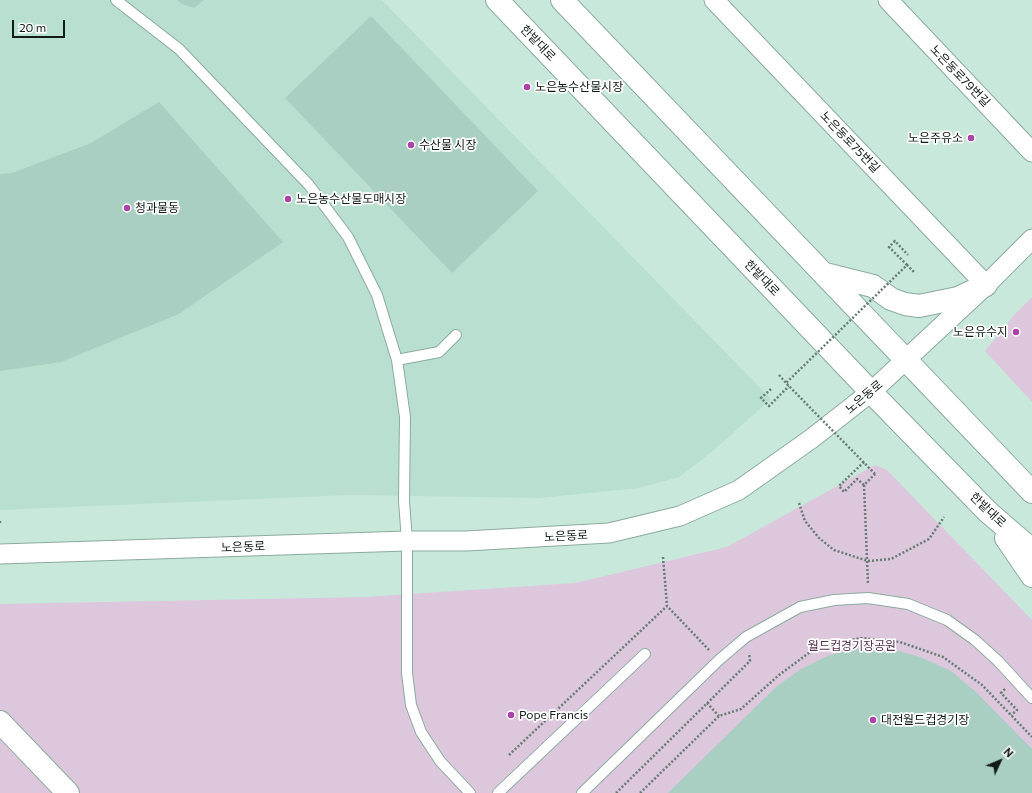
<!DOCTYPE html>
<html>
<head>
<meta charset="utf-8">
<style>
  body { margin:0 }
  #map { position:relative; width:1032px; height:793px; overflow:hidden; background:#c9e8dc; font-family:Commissioner,sans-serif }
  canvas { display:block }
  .north { position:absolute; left:980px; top:741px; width:40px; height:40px; -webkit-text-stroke:3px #fff; paint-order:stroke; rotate:46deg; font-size:11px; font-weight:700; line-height:16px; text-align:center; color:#101b17 }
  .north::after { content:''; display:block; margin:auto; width:14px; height:18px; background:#101b17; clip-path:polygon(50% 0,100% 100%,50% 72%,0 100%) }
  .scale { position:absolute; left:12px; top:20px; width:53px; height:18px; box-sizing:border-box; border:2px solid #101b17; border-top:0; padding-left:5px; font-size:12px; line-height:14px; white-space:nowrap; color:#101b17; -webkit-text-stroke:3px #fff; paint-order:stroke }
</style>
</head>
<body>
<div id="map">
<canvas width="1032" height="793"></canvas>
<div class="north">N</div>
<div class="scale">20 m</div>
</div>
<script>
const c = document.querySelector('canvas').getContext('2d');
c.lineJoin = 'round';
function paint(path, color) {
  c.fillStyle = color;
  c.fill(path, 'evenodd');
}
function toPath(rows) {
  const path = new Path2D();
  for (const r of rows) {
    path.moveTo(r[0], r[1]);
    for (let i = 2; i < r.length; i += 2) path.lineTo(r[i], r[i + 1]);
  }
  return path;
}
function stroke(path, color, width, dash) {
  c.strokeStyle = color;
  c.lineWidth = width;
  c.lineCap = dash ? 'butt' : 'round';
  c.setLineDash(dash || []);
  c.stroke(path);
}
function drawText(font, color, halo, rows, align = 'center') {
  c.font = font + ' Commissioner,"Noto Sans KR",sans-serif';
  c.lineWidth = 3.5;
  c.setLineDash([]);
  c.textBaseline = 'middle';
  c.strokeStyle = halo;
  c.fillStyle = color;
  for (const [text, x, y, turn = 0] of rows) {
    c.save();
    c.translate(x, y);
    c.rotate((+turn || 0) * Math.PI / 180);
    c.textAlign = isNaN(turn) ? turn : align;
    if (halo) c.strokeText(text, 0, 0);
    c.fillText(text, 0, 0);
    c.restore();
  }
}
paint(toPath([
  [0,0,382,0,771,399,714,450,679,477,639,488,539,498,351,495,0,510]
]), '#b8dfd0');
paint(toPath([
  [1032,297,1032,402,985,351,1016,313],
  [875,465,887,470,1032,620,1032,793,0,793,0,604,365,597,575,583,727,547]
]), '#ddc7dc');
paint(toPath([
  [177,0,204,0,194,8,182,4],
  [371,16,538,191,452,273,285,98],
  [159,102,283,242,179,314,61,362,0,371,0,174,12,173,91,143],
  [860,648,891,649,920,657,951,671,975,691,1032,749,1032,793,668,793,776,687,801,669,830,655]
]), '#a8cfc1');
const service = toPath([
  [116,0,179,49,309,185,348,237,377,295,397,360,405,417,404,501,407,541,407,673,411,705,421,732,440,761,470,793],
  [397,360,439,352,456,335],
  [498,793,645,654],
  [582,793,719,660,746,637,800,607,834,600,868,598,908,604,947,620,975,640,998,661,1032,698]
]);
const minor = toPath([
  [714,0,986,285],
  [888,0,1032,152],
  [0,554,407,541,466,541,609,533,680,516,739,490,811,439,871,392,986,285,1032,239]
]);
const tertiary = toPath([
  [0,722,68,793]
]);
const primary = toPath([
  [497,0,871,392,988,512,1032,550],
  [562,0,1032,492],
  [825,274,873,286,891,299,905,304,919,306,958,298,986,285],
  [1006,538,1032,576]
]);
stroke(service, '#8caa9f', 12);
stroke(minor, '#8caa9f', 21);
stroke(tertiary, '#8caa9f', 24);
stroke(primary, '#8caa9f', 24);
stroke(toPath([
  [907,265,889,247,895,241,908,255],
  [779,375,786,383],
  [771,389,761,398,769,406,789,386],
  [864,462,839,486,844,492,857,479,864,485,875,474],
  [864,485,868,584],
  [799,503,805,521,819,538,834,550,868,561,891,559,929,539,944,517],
  [0,521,0,525],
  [663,557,667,606],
  [1005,689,1001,693,1017,710,1011,715],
  [707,703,719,716],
  [509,755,667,606,709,650],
  [616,793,750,661,749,653],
  [640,793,719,716,741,709,779,675,817,647,861,638,900,642,943,657,982,685,1032,737]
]), '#667b73', 2.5, [2, 2]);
stroke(service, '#fff', 10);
stroke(minor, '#fff', 19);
stroke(tertiary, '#fff', 22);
stroke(primary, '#fff', 22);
stroke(toPath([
  [875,474,786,383,907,265,914,272]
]), '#667b73', 2.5, [2, 2]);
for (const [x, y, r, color] of [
  [527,87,4,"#aa44a9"],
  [971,138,4,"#aa44a9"],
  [411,145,4,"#aa44a9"],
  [288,199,4,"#aa44a9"],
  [127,208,4,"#aa44a9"],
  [1016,332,4,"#aa44a9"],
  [511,715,4,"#aa44a9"],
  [873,720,4,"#aa44a9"]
]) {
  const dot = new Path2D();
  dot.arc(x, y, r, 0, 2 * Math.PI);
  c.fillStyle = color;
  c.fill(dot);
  stroke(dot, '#fff', 1.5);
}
drawText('12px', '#101b17', '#fff', [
  ["한밭대로",538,43,46],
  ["노은동로79번길",960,76,46],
  ["노은동로75번길",850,142,46],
  ["한밭대로",762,278,46],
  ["노은동로",864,397,-40],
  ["한밭대로",988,510,43],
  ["노은동로",566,536,-3],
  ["노은동로",243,547,-2]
]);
drawText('12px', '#101b17', '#fff', [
  ["노은농수산물시장",535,87],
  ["노은주유소",963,138,"right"],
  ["수산물 시장",419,145],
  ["노은농수산물도매시장",296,199],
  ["청과물동",135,208],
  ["노은유수지",1008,332,"right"],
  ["Pope Francis",519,715],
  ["대전월드컵경기장",881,720]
], 'left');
drawText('12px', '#573256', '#fff', [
  ["월드컵경기장공원",852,646]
]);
</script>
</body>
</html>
